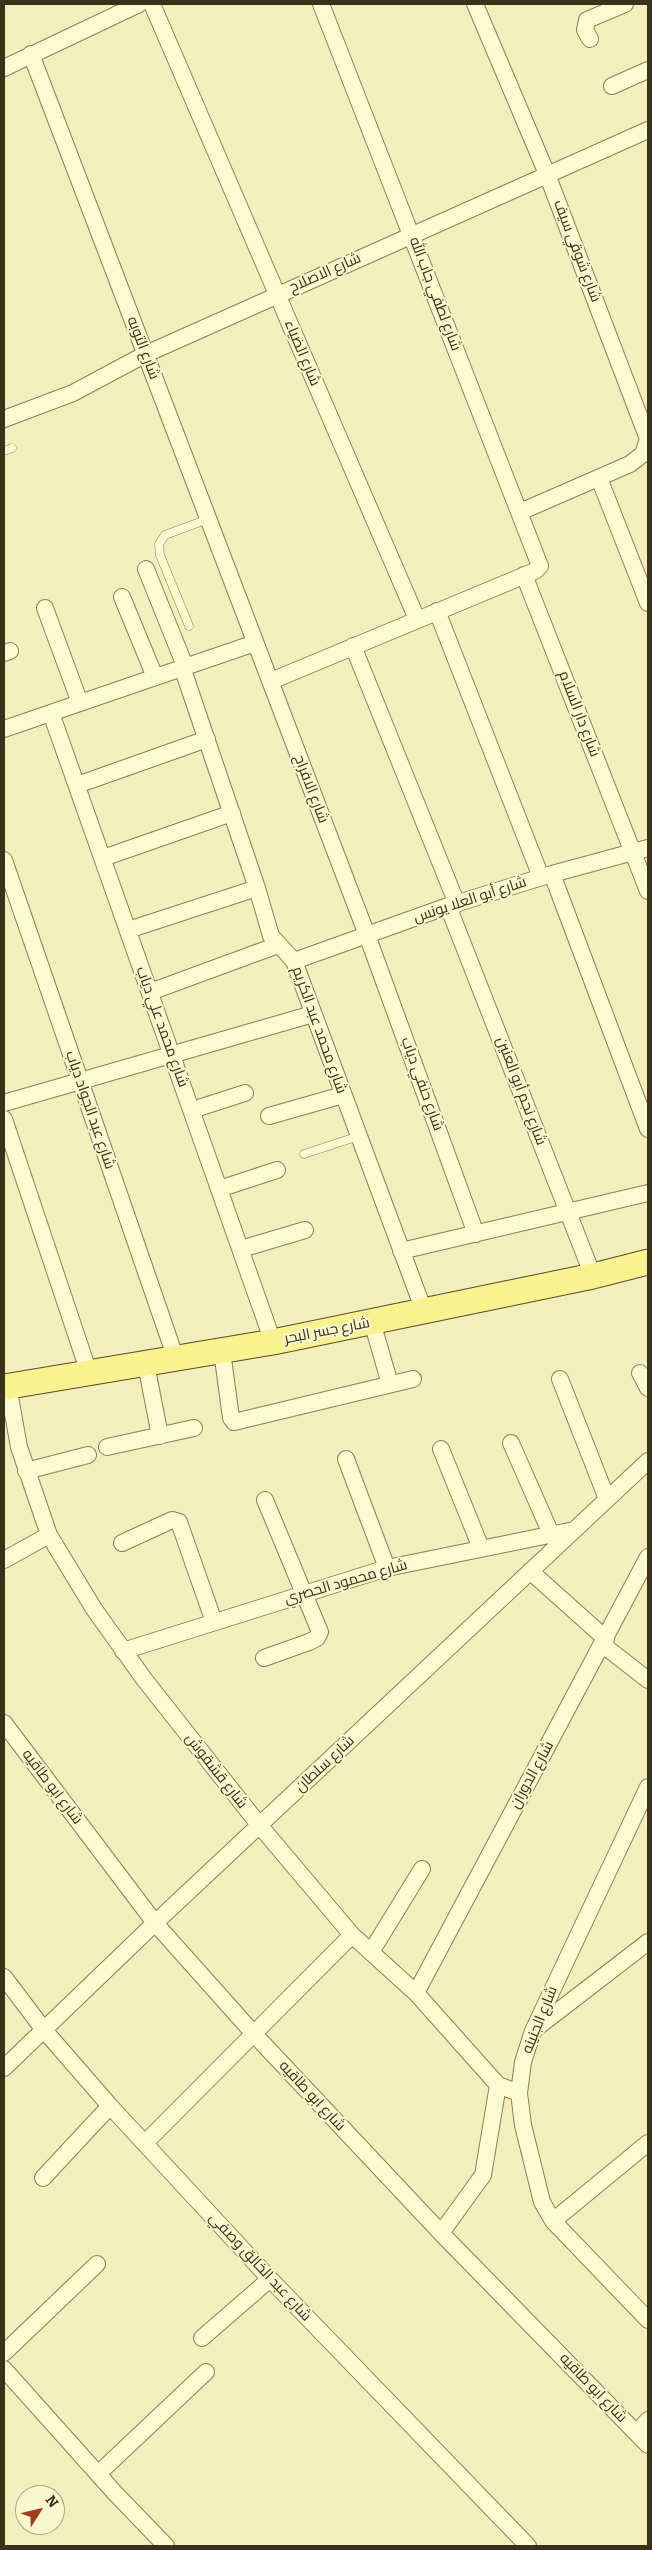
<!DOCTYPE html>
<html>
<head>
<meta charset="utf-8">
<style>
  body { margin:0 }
  #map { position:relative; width:652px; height:2550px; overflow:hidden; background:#f2efbd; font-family:Bitter,serif }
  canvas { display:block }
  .frame { position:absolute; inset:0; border:5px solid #39311a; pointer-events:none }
  .north { position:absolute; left:15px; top:2485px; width:50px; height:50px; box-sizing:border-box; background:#f9f7cd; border:1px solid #aca885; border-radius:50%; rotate:54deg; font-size:14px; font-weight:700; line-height:20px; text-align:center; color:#39311a }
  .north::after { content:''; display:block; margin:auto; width:18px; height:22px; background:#a13c1e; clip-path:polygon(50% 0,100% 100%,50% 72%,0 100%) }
</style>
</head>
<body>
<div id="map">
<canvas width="652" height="2550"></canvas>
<div class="frame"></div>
<div class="north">N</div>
</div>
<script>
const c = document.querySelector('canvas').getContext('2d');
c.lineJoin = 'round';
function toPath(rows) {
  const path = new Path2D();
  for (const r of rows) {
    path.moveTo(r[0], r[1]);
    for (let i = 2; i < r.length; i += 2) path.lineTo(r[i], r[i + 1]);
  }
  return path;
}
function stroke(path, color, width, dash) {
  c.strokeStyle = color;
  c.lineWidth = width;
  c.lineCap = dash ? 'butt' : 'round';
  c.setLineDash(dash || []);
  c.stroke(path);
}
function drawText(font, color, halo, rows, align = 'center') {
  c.font = font + ' Bitter,Cairo,serif';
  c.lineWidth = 4;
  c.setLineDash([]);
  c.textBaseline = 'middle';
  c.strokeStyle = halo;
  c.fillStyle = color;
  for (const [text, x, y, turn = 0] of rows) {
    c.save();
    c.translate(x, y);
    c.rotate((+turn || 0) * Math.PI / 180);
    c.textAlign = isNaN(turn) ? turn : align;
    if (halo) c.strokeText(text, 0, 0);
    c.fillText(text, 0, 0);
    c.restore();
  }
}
const service = toPath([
  [4,451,12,448],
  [189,626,160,555,159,544,165,535,208,519],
  [304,1154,359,1136]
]);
const minor = toPath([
  [152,4,417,619],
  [475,4,547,174,648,439,643,454,630,464,520,512],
  [590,39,585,30,587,20,625,4],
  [31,54,367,935,476,1234],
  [4,68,139,4],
  [612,86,648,70],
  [4,419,73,393,146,354,648,130],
  [599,478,648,603],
  [146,569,185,666],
  [524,575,648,891],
  [122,597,155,677],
  [45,608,80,703],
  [437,611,541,877],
  [353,646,457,904],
  [4,653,10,651],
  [182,667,257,888,271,936,294,961,424,1311],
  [271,681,535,571,540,566,321,4],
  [51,713,273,1342],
  [4,729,255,643],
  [77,785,207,739],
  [103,858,232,813],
  [4,860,176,1359],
  [552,874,648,1129],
  [448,906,593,1276],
  [128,930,257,888],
  [294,961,448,906,552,874,648,848],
  [150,992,278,945],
  [4,1103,313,1014],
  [192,1110,245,1093],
  [269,1116,343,1095],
  [4,1119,89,1373],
  [219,1189,277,1170],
  [241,1249,305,1230],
  [401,1251,648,1193],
  [372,1322,390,1384],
  [222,1351,231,1418,234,1422,413,1379],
  [146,1364,160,1436],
  [640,1373,648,1388],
  [560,1379,607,1499],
  [8,1386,19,1447,49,1535,94,1609,144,1679,260,1826,352,1935,416,1993,498,2085,519,2093],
  [511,1443,551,1534],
  [107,1447,194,1428],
  [441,1449,481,1548],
  [346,1459,387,1568],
  [26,1471,88,1455],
  [122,1543,172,1520,179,1522,214,1622],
  [4,1560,49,1535],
  [530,1571,606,1639],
  [603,1645,648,1680],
  [123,1651,387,1568,574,1530],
  [264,1658,309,1642,317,1638,320,1632,265,1500],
  [4,1723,155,1923,254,2034,441,2233,648,2445],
  [648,1787,533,2031,523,2062,519,2093,523,2125,542,2202,553,2221,648,2320],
  [371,1952,422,1869],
  [4,1977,44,2030,110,2106,270,2279,528,2546],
  [416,1993,648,1557],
  [535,2029,648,1942],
  [4,2068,155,1923,648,1461],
  [145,2143,352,1935],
  [43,2178,110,2106],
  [553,2221,648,2143],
  [441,2233,483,2175,498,2085],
  [202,2338,270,2279],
  [4,2353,97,2264],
  [4,2369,114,2492,166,2546],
  [637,2433,648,2420],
  [98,2474,206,2372]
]);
const primary = toPath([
  [4,1387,273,1342,593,1276,648,1262]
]);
stroke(service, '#8c7f54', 9);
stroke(minor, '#8c7f54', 18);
stroke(primary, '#594b29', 27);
stroke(service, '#fcfad1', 8);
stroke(minor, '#fcfad1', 16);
stroke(primary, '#faf28f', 25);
drawText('15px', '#39311a', '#f9f7cd', [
  ["شارع شوقي سيف",577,251,69],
  ["شارع الاصلاح",325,273,-24],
  ["شارع لطفي جاب الله",435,294,69],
  ["شارع التوبه",143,348,69],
  ["شارع الضياء",302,353,67],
  ["شارع دار السلام",579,714,69],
  ["شارع الافراح",311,789,69],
  ["شارع أبو العلا يونس",470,900,-18],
  ["شارع محمد علي دياب",162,1027,70],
  ["شارع محمد عبد الكريم",319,1030,70],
  ["شارع حنفي دياب",422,1084,70],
  ["شارع نجم أبو العنين",521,1091,69],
  ["شارع عبد الجواد دياب",90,1110,71],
  ["شارع جسر البحر",327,1331,-11],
  ["شارع محمود الحصري",346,1582,-16],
  ["شارع سلطان",325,1764,-43],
  ["شارع قشقوش",216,1771,52],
  ["شارع الدوران",532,1775,-61],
  ["شارع ابو طاقيه",52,1787,53],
  ["شارع الجنينه",540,2020,-68],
  ["شارع ابو طاقيه",312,2096,47],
  ["شارع عبد الخالق وصفي",260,2267,47],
  ["شارع ابو طاقيه",593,2388,46]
]);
</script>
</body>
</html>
